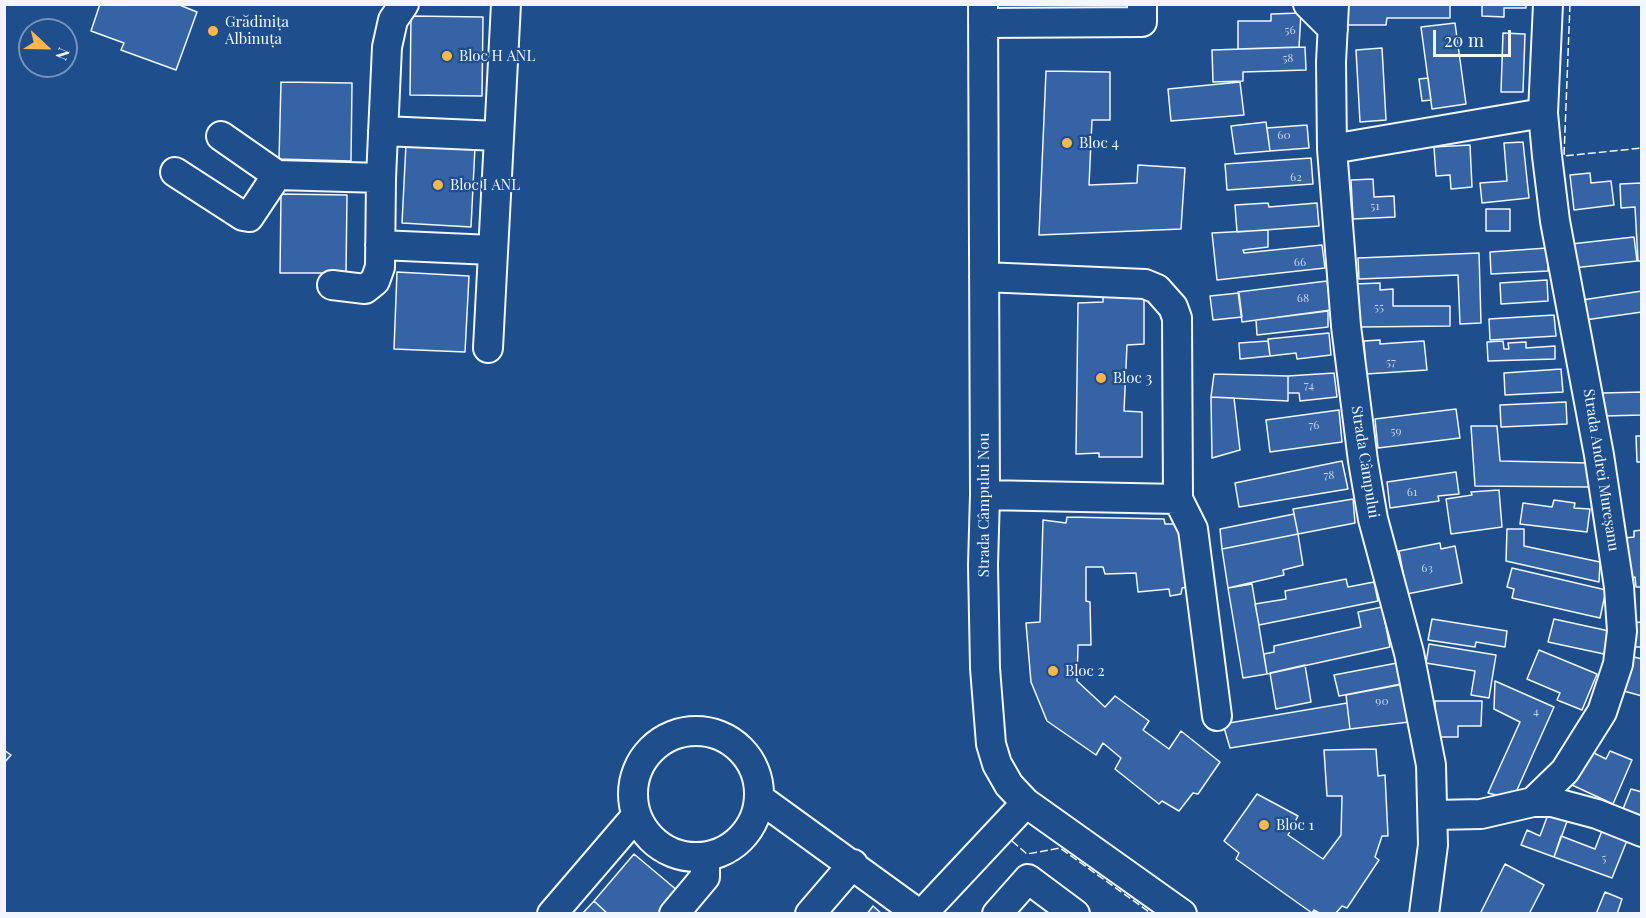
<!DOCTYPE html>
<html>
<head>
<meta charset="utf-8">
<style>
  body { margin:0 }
  #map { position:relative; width:1646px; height:918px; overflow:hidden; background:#1f4e8c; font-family:"Playfair Display",serif }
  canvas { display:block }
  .frame { position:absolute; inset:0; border:6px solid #f2f6ff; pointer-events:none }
  .north { position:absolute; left:18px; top:18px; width:60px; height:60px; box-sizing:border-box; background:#1f4e8c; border:2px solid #7391ba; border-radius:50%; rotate:112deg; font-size:16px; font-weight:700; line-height:24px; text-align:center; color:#f2f6ff }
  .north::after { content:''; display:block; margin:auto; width:21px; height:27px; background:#ffb74d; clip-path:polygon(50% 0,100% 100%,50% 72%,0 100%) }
  .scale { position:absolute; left:1433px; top:30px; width:78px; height:27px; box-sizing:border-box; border:3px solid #f2f6ff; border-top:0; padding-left:8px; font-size:18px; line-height:21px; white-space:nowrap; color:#f2f6ff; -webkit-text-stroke:4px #1f4e8c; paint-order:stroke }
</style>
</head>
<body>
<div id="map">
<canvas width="1646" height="918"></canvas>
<div class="frame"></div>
<div class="north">N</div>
<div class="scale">20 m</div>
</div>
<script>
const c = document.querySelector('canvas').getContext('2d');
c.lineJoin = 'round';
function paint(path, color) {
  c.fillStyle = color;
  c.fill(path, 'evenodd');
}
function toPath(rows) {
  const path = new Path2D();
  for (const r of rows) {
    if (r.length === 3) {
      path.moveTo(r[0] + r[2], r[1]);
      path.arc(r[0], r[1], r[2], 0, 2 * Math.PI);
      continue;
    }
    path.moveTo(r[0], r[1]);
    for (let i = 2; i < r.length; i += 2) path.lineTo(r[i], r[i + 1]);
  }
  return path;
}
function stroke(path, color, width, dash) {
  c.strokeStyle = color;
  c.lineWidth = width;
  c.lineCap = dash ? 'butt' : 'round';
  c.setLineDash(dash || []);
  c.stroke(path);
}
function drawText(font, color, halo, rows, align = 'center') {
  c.font = font + ' "Playfair Display",serif';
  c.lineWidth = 4.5;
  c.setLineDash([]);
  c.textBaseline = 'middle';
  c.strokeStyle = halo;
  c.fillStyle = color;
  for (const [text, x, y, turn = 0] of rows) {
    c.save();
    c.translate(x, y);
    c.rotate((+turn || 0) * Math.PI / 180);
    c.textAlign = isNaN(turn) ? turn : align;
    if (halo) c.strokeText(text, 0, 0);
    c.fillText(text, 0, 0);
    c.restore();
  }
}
const building = toPath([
  [100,4,177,4,197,12,176,70,121,50,124,43,91,31,100,4],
  [1343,4,1450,4,1450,18,1387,18,1386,25,1343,25,1343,4],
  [1482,4,1526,4,1526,8,1504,8,1504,17,1482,16,1482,4],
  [1301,13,1299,47,1238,49,1238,21,1271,21,1271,14,1301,13],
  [411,16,483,17,482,96,410,95,411,16],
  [1455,23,1466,104,1432,109,1421,27,1455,23],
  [1503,33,1525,34,1523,92,1501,92,1503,33],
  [1305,47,1306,70,1243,72,1243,81,1213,82,1212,50,1305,47],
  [1382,48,1386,120,1360,122,1356,50,1382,48],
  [1046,71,1110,72,1110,120,1092,120,1089,185,1137,183,1138,165,1185,168,1181,229,1039,235,1046,71],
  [1428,78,1431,100,1422,101,1419,79,1428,78],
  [281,82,352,83,351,161,279,159,281,82],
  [1240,82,1244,115,1171,121,1168,89,1240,82],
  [1266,122,1270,151,1235,154,1231,126,1266,122],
  [1307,125,1309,148,1270,151,1267,128,1307,125],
  [1523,142,1529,198,1482,203,1480,183,1507,181,1504,143,1523,142],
  [406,144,475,147,471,227,402,223,406,144],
  [1470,145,1472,187,1451,189,1450,175,1436,176,1434,147,1470,145],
  [1311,158,1313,184,1227,190,1225,164,1311,158],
  [1590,173,1591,183,1611,181,1614,205,1574,210,1570,175,1590,173],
  [1373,179,1374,197,1394,196,1395,217,1353,219,1351,180,1373,179],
  [1642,183,1642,261,1638,261,1635,207,1621,208,1620,184,1642,183],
  [281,194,347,195,346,273,280,273,281,194],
  [1268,203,1269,207,1317,203,1319,226,1237,232,1235,205,1268,203],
  [1486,209,1510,209,1510,231,1486,231,1486,209],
  [1268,230,1268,247,1243,250,1244,253,1322,245,1325,268,1217,280,1212,233,1268,230],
  [1634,237,1637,261,1573,268,1571,244,1634,237],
  [1547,248,1548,271,1491,274,1490,252,1547,248],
  [1479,253,1481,323,1460,324,1458,275,1359,279,1358,258,1479,253],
  [397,272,469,276,465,352,394,349,397,272],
  [1547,280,1548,301,1501,304,1500,283,1547,280],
  [1327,281,1331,310,1242,322,1238,292,1327,281],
  [1380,283,1380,290,1393,289,1393,306,1450,306,1450,326,1359,327,1355,284,1380,283],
  [1642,291,1642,312,1585,320,1582,300,1642,291],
  [1239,293,1242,317,1213,320,1210,296,1239,293],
  [1144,295,1144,344,1127,345,1124,411,1142,412,1142,457,1099,457,1099,453,1076,454,1078,303,1103,302,1103,297,1144,295],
  [1328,311,1328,327,1257,335,1256,320,1328,311],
  [1554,315,1556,336,1490,340,1489,319,1554,315],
  [1329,333,1331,355,1297,359,1296,353,1270,356,1268,339,1329,333],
  [1380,340,1380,344,1424,341,1427,370,1366,374,1364,341,1380,340],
  [1268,341,1270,356,1240,359,1239,343,1268,341],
  [1503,341,1504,349,1509,349,1508,343,1526,342,1526,348,1555,346,1555,359,1488,361,1487,342,1503,341],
  [1561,369,1563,392,1505,395,1504,373,1561,369],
  [1334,373,1337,397,1300,401,1299,393,1288,393,1288,376,1334,373],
  [1214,374,1288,376,1288,401,1211,397,1214,374],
  [1642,392,1642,415,1604,416,1603,393,1642,392],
  [1211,397,1234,398,1240,450,1212,458,1211,397],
  [1566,402,1567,424,1501,427,1500,405,1566,402],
  [1456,409,1460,438,1378,448,1375,419,1456,409],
  [1339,410,1342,442,1270,452,1266,420,1339,410],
  [1471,426,1497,426,1500,461,1588,463,1589,487,1475,486,1471,426],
  [1636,436,1642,436,1642,462,1637,462,1636,436],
  [1342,461,1348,489,1239,507,1235,483,1342,461],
  [1456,472,1459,494,1438,496,1439,501,1390,508,1387,482,1456,472],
  [1499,490,1502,527,1451,534,1446,499,1472,495,1471,492,1499,490],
  [1353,499,1355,523,1298,534,1293,509,1353,499],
  [1554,500,1575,503,1574,508,1590,509,1587,532,1520,524,1523,503,1552,507,1554,500],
  [1294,514,1298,534,1222,549,1220,529,1294,514],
  [1067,517,1164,519,1165,524,1181,524,1189,587,1182,588,1181,594,1170,596,1169,589,1138,592,1136,573,1105,574,1103,567,1086,567,1086,601,1090,602,1091,645,1078,645,1077,681,1105,707,1115,696,1149,721,1143,730,1169,749,1181,731,1220,762,1198,794,1193,793,1179,811,1162,801,1159,804,1115,769,1121,758,1103,743,1096,755,1047,721,1031,682,1026,623,1040,622,1043,520,1066,523,1067,517],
  [1507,529,1524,529,1524,546,1600,562,1599,582,1506,561,1507,529],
  [1642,530,1642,587,1636,587,1635,577,1628,578,1625,538,1634,537,1634,531,1642,530],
  [1298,534,1303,565,1283,570,1284,575,1228,588,1222,549,1298,534],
  [1440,543,1441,549,1455,546,1462,583,1407,594,1399,551,1440,543],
  [1512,568,1606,590,1600,618,1512,598,1514,589,1507,587,1512,568],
  [1346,579,1348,587,1374,582,1378,601,1259,625,1255,604,1286,599,1285,591,1346,579],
  [1252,584,1267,674,1243,678,1228,588,1252,584],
  [1382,607,1390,647,1267,674,1264,654,1274,652,1274,646,1361,627,1358,612,1382,607],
  [1432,619,1507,631,1505,647,1476,642,1475,647,1428,640,1432,619],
  [1554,619,1609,631,1604,654,1548,642,1554,619],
  [1642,622,1642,647,1632,647,1631,623,1642,622],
  [1429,644,1496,655,1489,698,1471,695,1475,671,1426,663,1429,644],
  [1539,650,1597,674,1582,710,1557,700,1560,693,1527,679,1539,650],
  [1630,656,1642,659,1642,696,1620,690,1630,656],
  [1397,663,1401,684,1339,696,1334,675,1397,663],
  [1305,665,1311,702,1276,709,1270,673,1305,665],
  [1495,681,1554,707,1513,799,1488,793,1520,722,1494,709,1495,681],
  [1404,684,1409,722,1350,729,1346,695,1404,684],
  [1435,701,1482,701,1481,726,1458,726,1458,737,1435,737,1435,701],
  [1347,703,1350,729,1230,748,1223,724,1347,703],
  [1376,749,1378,776,1385,775,1388,836,1382,836,1375,857,1379,860,1347,908,1342,906,1335,914,1321,914,1314,910,1312,913,1236,859,1239,853,1224,841,1257,794,1298,816,1288,835,1323,859,1341,835,1342,796,1327,796,1324,750,1376,749],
  [4,750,11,755,4,763,4,750],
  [1590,751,1606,759,1610,751,1632,760,1613,804,1572,785,1579,767,1590,751],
  [1631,789,1642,792,1642,816,1623,809,1631,789],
  [1550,809,1569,816,1554,857,1521,845,1527,830,1540,836,1550,809],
  [1603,828,1628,838,1612,878,1554,857,1561,836,1595,849,1603,828],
  [634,854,678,891,658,914,608,914,594,901,634,854],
  [1505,864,1544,885,1529,914,1480,914,1505,864],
  [1605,892,1622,899,1617,914,1596,914,1605,892],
  [594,901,608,914,582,914,594,901],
  [873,906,882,914,867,914,873,906]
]);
paint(building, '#3563a3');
stroke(building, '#f2f6ff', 1.5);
const minor = toPath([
  [983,4,985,495,983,565,985,668,991,744,997,764,1009,785,1026,803,1182,914],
  [1308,4,1333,29],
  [1334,4,1331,62,1332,149,1346,326,1363,461,1373,519,1409,653,1431,765,1433,845,1424,914],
  [984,23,1142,22,1142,4],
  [383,131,498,136],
  [221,136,277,175,381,178],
  [1332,149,1543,113],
  [175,172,243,216,249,217,277,175],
  [380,245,492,250],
  [984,277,1145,284,1157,289,1173,307,1177,318,1178,499,1193,529,1217,716],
  [332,285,365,289,375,281,380,267,381,178,387,47,393,20,404,4],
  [488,348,506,4],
  [985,495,1178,499],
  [696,794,63],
  [759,798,919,914],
  [1533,802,1565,771,1602,712,1618,664,1622,631,1619,587,1599,455,1555,221,1547,156,1543,113,1548,4],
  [1434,815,1481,814,1533,802,1552,802,1597,814,1642,832],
  [552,914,636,816],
  [674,914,705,877,705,857],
  [810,914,853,864],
  [922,914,1026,803],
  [997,914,1028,879,1075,914]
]);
stroke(minor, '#f2f6ff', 32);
stroke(minor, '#1f4e8c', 28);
stroke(toPath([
  [1570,4,1564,156,1642,148],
  [1012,841,1027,854,1060,848,1152,914]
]), '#f2f6ff', 1.5, [8, 3]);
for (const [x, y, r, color] of [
  [213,31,6,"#ffb74d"],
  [447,56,6,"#ffb74d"],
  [1067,143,6,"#ffb74d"],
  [438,185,6,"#ffb74d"],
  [1101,378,6,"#ffb74d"],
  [1053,671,6,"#ffb74d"],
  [1264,825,6,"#ffb74d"]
]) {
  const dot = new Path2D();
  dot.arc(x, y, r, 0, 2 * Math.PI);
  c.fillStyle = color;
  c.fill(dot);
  stroke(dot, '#1f4e8c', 2);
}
drawText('12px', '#c3d1e8', null, [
  ["56",1290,30],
  ["58",1288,58],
  ["60",1284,135],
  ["62",1296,177],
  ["51",1375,206],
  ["66",1300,262],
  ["68",1303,298],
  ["55",1379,307],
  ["57",1391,362],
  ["74",1309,385],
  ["76",1314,425],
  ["59",1396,431],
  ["78",1329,475],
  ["61",1412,492],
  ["63",1427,568],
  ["90",1382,701],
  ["4",1536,711],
  ["5",1604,858]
]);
drawText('15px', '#f2f6ff', '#1f4e8c', [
  ["Grădinița",225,22],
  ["Albinuța",225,39],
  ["Bloc H ANL",459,56],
  ["Bloc 4",1079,143],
  ["Bloc I ANL",450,185],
  ["Bloc 3",1113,378],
  ["Bloc 2",1065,671],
  ["Bloc 1",1276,825]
], 'left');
drawText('15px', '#f2f6ff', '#1f4e8c', [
  ["Strada Câmpului",1365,462,81],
  ["Strada Andrei Mureșanu",1601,470,81],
  ["Strada Câmpului Nou",984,505,-90]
]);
</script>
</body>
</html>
